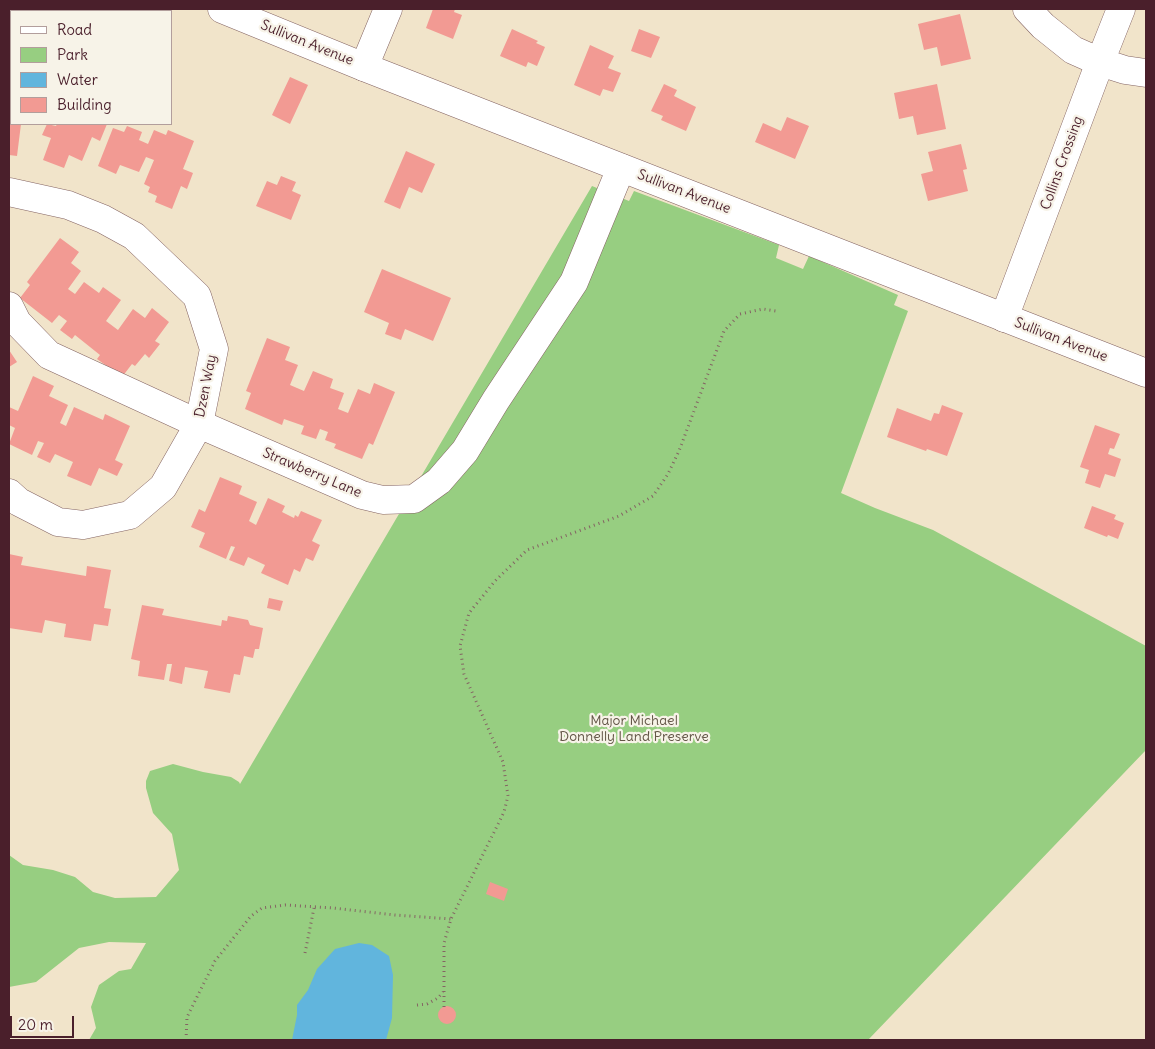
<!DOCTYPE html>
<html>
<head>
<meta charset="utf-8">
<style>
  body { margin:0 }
  #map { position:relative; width:1155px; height:1049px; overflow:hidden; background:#f1e4ca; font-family:Delius,sans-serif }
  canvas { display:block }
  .frame { position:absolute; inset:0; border:10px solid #4a1f2b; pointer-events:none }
  .legend { position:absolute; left:10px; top:10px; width:162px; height:115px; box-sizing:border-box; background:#f7f3e8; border:1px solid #b29e9c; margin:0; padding:6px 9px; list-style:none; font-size:15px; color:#4a1f2b }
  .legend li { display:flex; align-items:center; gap:10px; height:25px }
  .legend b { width:25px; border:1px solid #b29e9c }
  .scale { position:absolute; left:10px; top:1016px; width:64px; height:22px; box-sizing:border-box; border:2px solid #4a1f2b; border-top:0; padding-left:6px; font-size:15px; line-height:18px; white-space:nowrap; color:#4a1f2b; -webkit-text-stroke:4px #f7f3e8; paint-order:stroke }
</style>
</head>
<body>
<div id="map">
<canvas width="1155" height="1049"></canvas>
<div class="frame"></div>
<ul class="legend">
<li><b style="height:6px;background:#fff"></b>Road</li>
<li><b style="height:14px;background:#97ce81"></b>Park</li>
<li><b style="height:14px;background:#61b5dd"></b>Water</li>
<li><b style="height:14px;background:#f29a93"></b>Building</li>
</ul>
<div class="scale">20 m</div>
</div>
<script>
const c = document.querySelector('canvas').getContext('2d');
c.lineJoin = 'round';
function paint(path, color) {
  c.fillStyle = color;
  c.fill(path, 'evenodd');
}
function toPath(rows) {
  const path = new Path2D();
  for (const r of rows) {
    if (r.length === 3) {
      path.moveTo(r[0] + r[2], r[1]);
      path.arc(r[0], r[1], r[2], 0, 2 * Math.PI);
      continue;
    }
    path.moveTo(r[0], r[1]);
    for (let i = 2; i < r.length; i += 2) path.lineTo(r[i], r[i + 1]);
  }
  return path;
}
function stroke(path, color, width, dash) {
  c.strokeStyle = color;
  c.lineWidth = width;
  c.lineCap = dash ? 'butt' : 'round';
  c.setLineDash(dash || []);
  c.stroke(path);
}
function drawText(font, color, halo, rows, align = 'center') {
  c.font = font + ' Delius,sans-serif';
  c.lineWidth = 4.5;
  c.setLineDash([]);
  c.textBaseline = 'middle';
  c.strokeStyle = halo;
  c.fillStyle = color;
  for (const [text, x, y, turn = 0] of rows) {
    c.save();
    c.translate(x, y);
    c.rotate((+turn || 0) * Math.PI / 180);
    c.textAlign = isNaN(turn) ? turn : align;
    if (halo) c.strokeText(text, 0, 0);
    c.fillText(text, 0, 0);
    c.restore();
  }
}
paint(toPath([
  [592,186,629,201,634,191,779,245,776,258,803,269,809,256,898,295,894,305,908,311,841,493,875,508,933,530,1146,646,1146,750,868,1040,89,1040,96,1028,91,1007,99,985,119,971,131,969,146,943,109,942,79,948,36,982,9,987,9,855,23,865,53,870,75,877,93,892,115,898,156,897,179,870,172,834,153,813,146,788,146,781,150,771,173,764,203,772,231,777,239,782,240,784]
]), '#97ce81');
paint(toPath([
  [359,943,372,945,389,956,393,975,392,1018,386,1040,292,1040,297,1015,297,1005,308,990,317,969,335,949]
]), '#61b5dd');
paint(toPath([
  [433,9,455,9,454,12,462,15,453,39,426,28],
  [960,14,971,59,941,66,937,47,924,50,918,24],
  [512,29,538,41,536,43,545,47,537,66,528,62,526,67,500,56],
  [639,29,660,37,651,58,631,51],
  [590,45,614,56,608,68,621,73,613,92,603,89,600,96,574,85],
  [290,77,308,85,290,124,272,115],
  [9,84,11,84,11,124,21,124,17,156,9,155],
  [664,84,677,90,674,96,696,107,686,131,661,120,663,116,651,111],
  [937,84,946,129,917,135,913,116,899,119,894,93],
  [787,117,809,126,795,159,755,142,763,123,781,131],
  [47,124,56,126,57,124,107,124,100,141,92,137,82,161,69,155,64,168,43,160,51,138,42,135],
  [127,126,142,132,139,140,148,144,154,130,166,135,168,130,194,141,183,169,193,173,187,189,181,186,172,209,155,202,157,196,148,192,150,187,144,184,154,160,146,157,139,172,120,165,116,174,98,166,113,128,124,132],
  [961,144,967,169,963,170,968,191,928,201,921,174,933,171,928,152],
  [406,151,435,164,422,193,409,187,400,209,384,202],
  [281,176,296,182,292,191,301,195,291,220,256,206,267,181,277,185],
  [60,238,79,252,71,263,81,271,68,289,75,294,84,282,99,293,103,287,121,300,106,321,118,330,133,309,145,318,152,308,169,322,155,341,160,344,149,358,145,354,135,366,132,364,122,377,97,359,100,355,75,335,72,339,60,330,67,321,59,315,52,323,20,298,30,285,27,282],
  [382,269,451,298,433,341,405,329,401,340,385,334,389,323,364,312],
  [267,338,290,347,285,360,298,365,290,385,304,391,313,371,333,379,330,388,344,393,338,409,348,413,358,389,370,394,374,383,395,392,373,445,369,443,362,459,334,448,336,444,325,440,328,432,320,429,316,439,301,434,304,426,284,419,282,425,245,409,251,393,246,391],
  [9,350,17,362,9,367],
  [33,376,54,386,49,396,68,405,60,423,66,426,74,407,103,420,105,414,130,426,115,460,123,464,117,476,99,468,91,486,67,476,73,462,55,454,50,463,37,457,44,443,38,441,32,455,9,444,15,428,9,425,9,407,18,411],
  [942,405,963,413,947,456,927,449,926,451,887,437,897,408,931,421,934,413,939,414],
  [1095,425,1120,434,1114,449,1110,448,1108,454,1121,459,1115,477,1105,474,1100,488,1085,483,1089,470,1080,467],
  [220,477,242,486,239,494,257,502,249,521,256,525,268,498,285,506,282,512,294,518,295,515,298,517,301,511,322,520,312,541,320,545,313,561,306,558,300,572,294,569,288,585,261,573,265,565,248,557,244,566,229,560,235,547,231,546,226,559,199,547,205,533,191,527,199,509,205,512],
  [1092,506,1116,515,1114,519,1124,523,1118,539,1108,535,1107,537,1084,528],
  [9,554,23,557,21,565,86,576,87,566,111,570,104,608,111,609,108,626,94,624,91,641,64,637,66,624,45,620,42,633,9,628],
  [269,598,283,601,280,611,267,608],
  [142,605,164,609,162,615,221,626,222,620,227,621,228,616,248,620,250,625,263,628,259,649,255,649,253,658,244,656,240,675,234,674,230,693,204,688,208,671,185,667,182,684,169,681,172,664,167,664,164,680,138,676,140,661,131,659],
  [490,882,508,889,504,901,486,894],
  [447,1015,9]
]), '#f29a93');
const minor = toPath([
  [1027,9,1043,26,1073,50,1100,62,1125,70,1146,73],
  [364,67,388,9],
  [9,192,68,205,103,219,134,236,197,296,214,349,199,424,163,487,130,515,83,525,58,522,19,502,9,493],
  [9,306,17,322,49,355,199,424,362,495,383,500,414,499,439,481,465,451,496,400,574,282,621,168],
  [1004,318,1100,62,1121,9]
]);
const major = toPath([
  [222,9,364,67,1146,373]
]);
stroke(minor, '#846463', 29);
stroke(major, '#846463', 29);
stroke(toPath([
  [305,953,314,908],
  [417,1005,427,1004,438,998,443,992],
  [444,1007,444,943,451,919,504,812,508,796,503,762,464,674,460,646,469,613,495,581,527,550,619,516,653,496,668,474,679,451,724,331,740,314,763,309,776,311],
  [186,1040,187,1017,215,961,251,916,262,908,285,905,333,908,395,915,451,919]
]), '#846463', 3, [1, 4]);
stroke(minor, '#fff', 28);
stroke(major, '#fff', 28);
drawText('14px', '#4a1f2b', '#f7f3e8', [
  ["Sullivan Avenue",307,43,22],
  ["Collins Crossing",1062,163,-70],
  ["Sullivan Avenue",684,192,21],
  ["Sullivan Avenue",1061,340,21],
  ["Dzen Way",206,386,-79],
  ["Strawberry Lane",312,473,23]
]);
drawText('14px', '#615445', '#f7f3e8', [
  ["Major Michael",634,721],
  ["Donnelly Land Preserve",634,737]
]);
</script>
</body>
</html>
